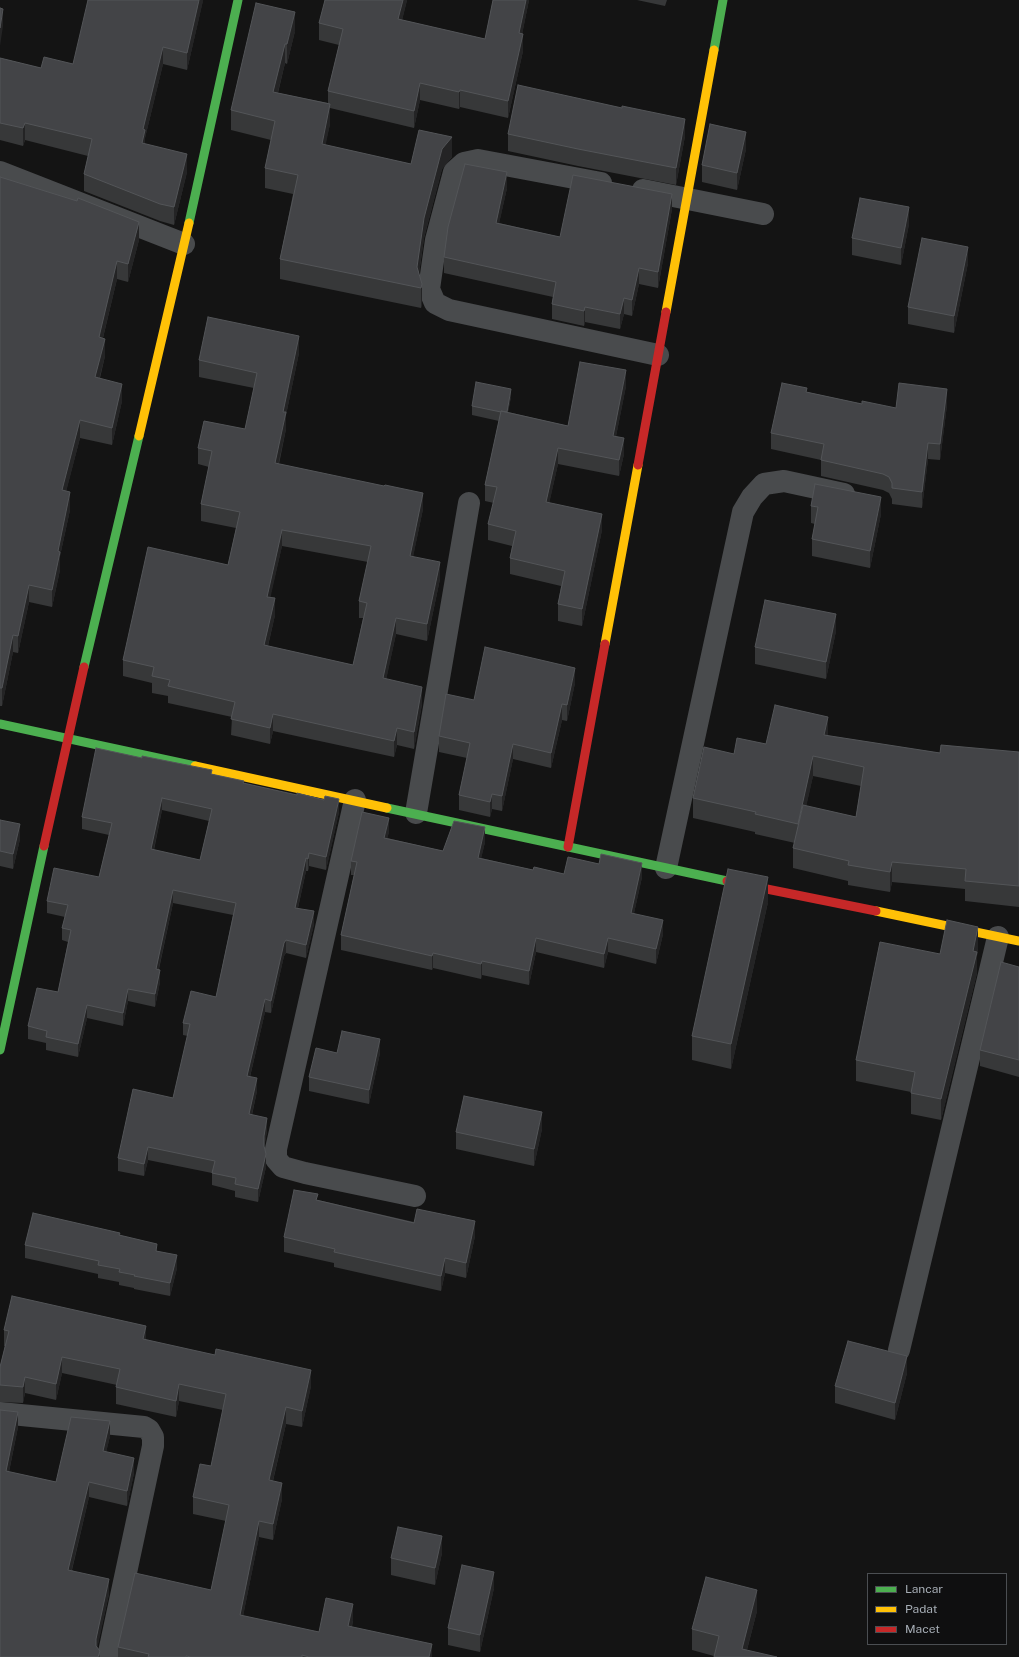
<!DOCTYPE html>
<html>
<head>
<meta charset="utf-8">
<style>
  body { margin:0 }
  #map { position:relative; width:1019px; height:1657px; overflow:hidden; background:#141414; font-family:"Public Sans",sans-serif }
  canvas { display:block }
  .legend { position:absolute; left:867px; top:1573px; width:140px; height:72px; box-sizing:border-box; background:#0f0f10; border:1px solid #4b4e52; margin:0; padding:5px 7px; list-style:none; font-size:12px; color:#a6adb5 }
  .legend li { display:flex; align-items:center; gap:8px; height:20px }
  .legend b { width:20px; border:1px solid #4b4e52 }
</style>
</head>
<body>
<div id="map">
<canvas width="1019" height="1657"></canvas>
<ul class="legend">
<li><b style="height:5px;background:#4caf50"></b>Lancar</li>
<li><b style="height:5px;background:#ffc107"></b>Padat</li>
<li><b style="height:5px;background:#c62828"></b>Macet</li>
</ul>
</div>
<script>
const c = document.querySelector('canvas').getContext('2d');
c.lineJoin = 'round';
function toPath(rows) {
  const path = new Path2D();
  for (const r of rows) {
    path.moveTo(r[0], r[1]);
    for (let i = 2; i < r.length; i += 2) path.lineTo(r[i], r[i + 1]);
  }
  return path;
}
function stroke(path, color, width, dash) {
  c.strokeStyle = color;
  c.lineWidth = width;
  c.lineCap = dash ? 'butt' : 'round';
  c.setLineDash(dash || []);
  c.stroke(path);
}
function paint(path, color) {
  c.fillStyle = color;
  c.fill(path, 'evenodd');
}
stroke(toPath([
  [0,172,184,244],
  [601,183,478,160,464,163,454,172,436,240,429,289,435,303,449,310,658,355],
  [643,190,763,214],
  [355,800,276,1149,276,1159,283,1167,305,1173,415,1196],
  [416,813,469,503],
  [666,868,743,512,752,497,764,484,784,481,844,494],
  [899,1350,998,937],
  [0,1413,144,1427,149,1430,153,1437,153,1446,108,1657]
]), '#494b4d', 22);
stroke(toPath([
  [714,50,723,0],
  [189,223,238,0],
  [84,667,139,436],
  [0,724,195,766],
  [387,808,727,881],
  [0,1050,44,846]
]), '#4caf50', 9);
stroke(toPath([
  [666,312,714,50],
  [139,436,189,223],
  [605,644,638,465],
  [195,766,387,808],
  [876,911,1019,941]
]), '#ffc107', 9);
stroke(toPath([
  [638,465,666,312],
  [44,846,84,667],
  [568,847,605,644],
  [727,881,876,911]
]), '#c62828', 9);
paint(toPath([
  [203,0,187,70,163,64,145,138,145,144,187,172,174,225,160,221,84,191,84,174,88,156,25,140,23,146,0,140,0,58,41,68,73,64],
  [407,0,402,20,485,39,493,0,529,0,522,34,523,51,508,118,460,107,459,109,420,100,414,128,330,108,330,124,325,145,411,164,452,157,442,169,424,238,419,274,422,284,422,304,421,308,280,279,280,259,293,194,265,188,265,168,271,140,231,130,231,110,295,31,287,64,285,63,278,93,328,103,328,91,339,45,319,40,319,23],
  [637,0,667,0,665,6],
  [622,108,685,136,676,185,578,166,508,151,508,134],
  [746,149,737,190,702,182,702,165],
  [0,177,139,240,128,282,117,279,103,338,105,356,100,378,122,401,112,445,80,438,66,491,70,510,60,556,60,570,52,607,29,602,18,653,13,652,2,706,0,706],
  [507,188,499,223,560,237,672,209,658,288,639,284,632,316,624,314,620,329,585,322,584,326,552,319,552,304,553,297,444,273,444,257],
  [909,224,901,265,852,255,852,238],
  [968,263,954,333,908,324,908,307],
  [299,353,286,415,286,429,279,464,423,509,413,556,440,579,427,641,396,634,386,679,422,704,414,749,397,745,394,757,273,731,270,744,231,735,232,717,168,703,168,696,152,693,152,683,123,676,123,660,228,565,236,528,201,521,201,504,209,467,198,464,198,448,245,429,254,388,199,377,199,360],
  [282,546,368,562,359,601,359,618,363,618,353,665,268,646,275,615,270,597],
  [626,386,616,436,624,454,619,476,558,464,549,503,602,530,582,626,558,621,558,604,561,586,510,574,510,558,512,546,488,540,488,524,494,503,485,501,485,485,499,421,472,415,472,406,511,397,508,412,568,426],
  [807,392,862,404,896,408,947,405,940,460,928,459,922,508,892,504,892,499,889,493,883,490,821,476,821,460,771,449,771,433],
  [811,506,881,514,870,568,812,556,812,539,815,524,811,523],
  [836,631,826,679,755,664,755,647],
  [575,683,567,721,562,720,551,768,513,759,502,811,492,809,490,817,459,810,459,795,467,758,439,752,439,736,474,700],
  [828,736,940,753,1019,752,1019,907,965,901,965,889,892,882,890,892,848,885,848,881,793,868,793,848,795,843,755,834,755,832,693,818,693,798,734,754,766,744],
  [813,776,861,786,856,817,806,806],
  [212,774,339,812,326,870,309,866,308,871,306,871,298,908,314,924,306,958,286,953,284,956,271,1013,265,1012,250,1077,257,1091,252,1115,267,1131,264,1147,266,1167,258,1202,235,1197,235,1191,212,1185,212,1173,148,1160,144,1176,118,1171,118,1158,173,1098,188,1036,183,1035,183,1023,216,997,233,915,173,903,159,969,160,982,155,1007,128,1001,123,1026,87,1018,78,1057,46,1050,46,1043,28,1039,28,1026,58,992,68,942,62,940,62,928,65,917,47,913,47,901,99,877,109,835,82,829,82,817],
  [162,810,209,821,200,860,154,850],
  [0,820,20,839,13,869,0,866],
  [389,832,387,838,443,851,485,842,481,858,533,870,564,874,642,877,634,913,663,934,656,964,608,952,604,968,536,952,529,985,482,975,481,979,433,968,432,970,341,950,341,935,354,875,351,875,351,861],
  [768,902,731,1069,692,1060,692,1036],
  [978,948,977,956,977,973,941,1120,911,1114,911,1092,856,1081,856,1060,940,954],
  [1019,967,1019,1077,980,1066,980,1050],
  [337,1053,380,1053,369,1104,309,1091,309,1077],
  [542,1129,534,1166,456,1149,456,1132],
  [318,1200,475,1236,466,1278,445,1273,441,1291,334,1267,334,1263,284,1252,284,1237],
  [120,1235,157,1251,177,1268,170,1296,134,1289,134,1288,119,1285,119,1282,98,1278,98,1274,25,1258,25,1245],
  [4,1330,146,1340,311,1386,302,1427,286,1424,273,1481,282,1499,273,1540,259,1537,243,1616,319,1632,353,1620,352,1627,432,1657,118,1657,118,1647,211,1590,226,1521,193,1514,193,1497,211,1466,223,1410,179,1401,176,1417,116,1404,116,1387,117,1385,62,1373,56,1400,25,1393,23,1403,0,1402,0,1367,5,1346,4,1346],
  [907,1373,895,1420,835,1403,835,1386],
  [0,1410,18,1427,9,1472,56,1482,110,1436,106,1452,134,1473,127,1506,89,1497,72,1570,109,1594,97,1648,100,1657,0,1657],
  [442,1553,435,1585,391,1575,391,1558],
  [494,1588,480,1652,448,1645,448,1628],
  [757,1611,747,1650,714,1656,692,1650,692,1629]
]), '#373839');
paint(toPath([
  [199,0,203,0,203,1,187,70,187,53],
  [403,0,407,0,398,36,398,19],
  [526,0,529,0,519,50,519,33],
  [3,9,3,26,0,46,0,28],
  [295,12,295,31,287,64,287,44],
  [523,34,523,51,508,118,508,101],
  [285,44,285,63,273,112,273,92],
  [163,47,163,64,145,138,145,147,142,143,143,129],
  [420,83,420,100,414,128,414,111],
  [460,90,460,107,459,109,459,92],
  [330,104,330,124,322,163,322,144],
  [685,119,685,136,676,185,676,168],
  [25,123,25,140,23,146,23,128],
  [746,132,746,149,737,190,737,173],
  [452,137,452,157,442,169,424,238,417,287,417,267,424,218,442,149],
  [187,154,187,172,174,225,174,207],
  [507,172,507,188,496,238,496,223],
  [672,194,672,209,658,288,658,272],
  [909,207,909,224,901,265,901,248],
  [139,222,139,240,128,282,128,264],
  [968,247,968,263,954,333,954,316],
  [117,261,117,279,99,354,99,337],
  [639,268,639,284,632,316,632,300],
  [422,284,422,304,421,308,421,288],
  [624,298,624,314,620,329,620,314],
  [585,307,585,322,584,326,584,311],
  [299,336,299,353,286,415,286,429,275,479,275,463,283,412],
  [105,339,105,356,95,395,95,377],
  [626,370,626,386,613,452,613,436],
  [122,384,122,401,112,445,112,428],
  [511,389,511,397,506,422,506,413],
  [947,389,947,405,940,460,940,444],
  [80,420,80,438,62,508,62,490],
  [624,438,624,454,619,476,619,460],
  [928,443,928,459,922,508,922,492],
  [558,448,558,464,546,518,546,502],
  [70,492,70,510,60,556,60,570,52,607,52,590,58,551],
  [423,493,423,509,410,572,410,556],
  [881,497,881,514,870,568,870,551],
  [602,514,602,530,582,626,582,609],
  [282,530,282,546,267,613,267,597],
  [440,562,440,579,427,641,427,624],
  [29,585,29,602,18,653,18,636],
  [275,598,275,615,264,662,264,645],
  [836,614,836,631,826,679,826,662],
  [396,618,396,634,383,695,383,678],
  [13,635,13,652,2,706,2,688],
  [575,668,575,683,567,721,567,705],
  [422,687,422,704,414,749,414,732],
  [562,704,562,720,551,768,551,753],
  [273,714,273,731,270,744,270,728],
  [828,717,828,737,824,735],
  [397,728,397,745,394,757,394,741],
  [513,744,513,759,502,811,502,796],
  [813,756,813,776,798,844,798,824],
  [492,794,492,809,490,817,490,802],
  [162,798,162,810,151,862,151,849],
  [339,799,339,812,326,870,326,857],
  [389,818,389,832,384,852,384,838],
  [20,824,20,839,13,869,13,854],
  [485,827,485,842,478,872,478,858],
  [309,853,309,866,308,871,308,859],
  [306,858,306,871,295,921,295,908],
  [892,862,892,882,890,892,890,872],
  [642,863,642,877,631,927,631,913],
  [768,877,768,902,731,1069,731,1044],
  [173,890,173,903,156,981,156,969],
  [314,911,314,924,306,958,306,945],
  [663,920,663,934,656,964,656,949],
  [978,927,978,948,977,956,977,973,941,1120,941,1099],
  [536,938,536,952,529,985,529,971],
  [608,938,608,952,604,968,604,954],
  [286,940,286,953,284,956,271,1013,271,1001,284,943],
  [433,953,433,968,432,970,432,956],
  [482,961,482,975,481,979,481,964],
  [160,970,160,982,155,1007,155,994],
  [128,989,128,1001,123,1026,123,1013],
  [265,999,265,1012,247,1089,247,1076],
  [87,1005,87,1018,78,1057,78,1044],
  [380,1039,380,1053,369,1104,369,1090],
  [257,1078,257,1091,249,1127,249,1114],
  [542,1112,542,1129,534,1166,534,1149],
  [267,1118,267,1131,264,1149,264,1136],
  [148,1147,148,1160,144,1176,144,1164],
  [266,1154,266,1167,258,1202,258,1189],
  [475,1221,475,1236,466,1278,466,1263],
  [177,1255,177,1268,170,1296,170,1283],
  [445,1258,445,1273,441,1291,441,1276],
  [146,1326,146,1342,143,1339],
  [907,1356,907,1373,895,1420,895,1403],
  [62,1357,62,1373,56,1400,56,1384],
  [311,1370,311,1386,302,1427,302,1411],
  [25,1377,25,1393,23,1403,23,1387],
  [179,1384,179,1401,176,1417,176,1401],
  [286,1407,286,1424,269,1497,269,1480],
  [18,1412,18,1427,6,1486,6,1471],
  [110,1421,110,1436,103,1466,103,1451],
  [134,1458,134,1473,127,1506,127,1491],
  [89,1482,89,1497,68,1585,68,1570],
  [282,1483,282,1499,273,1540,273,1524],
  [259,1521,259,1537,240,1631,240,1615],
  [442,1536,442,1553,435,1585,435,1568],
  [494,1572,494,1588,480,1652,480,1635],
  [109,1579,109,1594,96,1654,96,1639],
  [757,1590,757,1611,745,1657,742,1649],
  [353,1604,353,1620,348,1642,348,1626],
  [432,1644,432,1657,429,1657]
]), '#242425');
const building = toPath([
  [88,0,199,0,187,53,163,47,143,129,145,130,142,143,187,154,174,207,160,204,84,174,92,139,25,123,23,128,0,123,0,58,41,68,44,57,73,64,88,0],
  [325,0,403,0,398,19,485,39,493,0,526,0,519,33,523,34,508,101,460,90,459,92,420,83,414,111,328,91,343,29,319,23,325,0],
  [256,3,295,12,287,44,285,44,273,92,330,104,322,144,411,164,419,130,452,137,442,149,424,218,417,267,422,284,421,288,280,259,298,175,265,168,275,121,231,110,256,3],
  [0,8,3,9,0,28,0,8],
  [518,85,622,108,622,106,685,119,676,168,578,149,508,134,518,85],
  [710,124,746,132,737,173,702,165,710,124],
  [465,164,507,172,496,223,560,237,573,175,672,194,658,272,639,268,632,300,624,298,620,314,585,307,584,311,552,304,556,282,444,257,448,227,465,164],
  [0,177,77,201,78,198,139,222,128,264,117,261,99,337,105,339,95,377,122,384,112,428,80,420,62,490,70,492,58,551,60,552,52,590,29,585,18,636,13,635,2,688,0,688,0,177],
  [860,198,909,207,901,248,852,238,860,198],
  [922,238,968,247,954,316,908,307,922,238],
  [208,317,299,336,283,412,286,412,275,463,384,486,385,485,423,493,410,556,440,562,427,624,396,618,383,678,422,687,414,732,397,728,394,741,273,714,270,728,231,719,235,702,168,686,170,680,152,676,154,667,123,660,148,547,228,565,240,512,201,504,212,451,198,448,204,421,245,429,257,373,199,360,208,317],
  [282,530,371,546,359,601,367,603,353,665,264,645,275,598,267,597,282,530],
  [580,362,626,370,613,436,624,438,619,460,558,448,546,502,602,514,582,609,558,604,565,571,510,558,516,531,488,524,497,487,485,485,501,411,568,426,580,362],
  [476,382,511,389,507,412,501,411,501,412,472,406,476,382],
  [782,383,807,388,806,392,862,404,862,401,896,408,899,383,947,389,940,444,928,443,922,492,892,488,892,483,889,477,883,474,821,460,824,444,771,433,782,383],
  [815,484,881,497,870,551,812,539,818,507,811,506,815,484],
  [765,600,836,614,826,662,755,647,765,600],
  [485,647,575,668,567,705,562,704,551,753,513,744,502,796,492,794,490,802,459,795,470,743,439,736,446,694,474,700,485,647],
  [775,705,828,717,824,735,940,753,941,745,1019,752,1019,886,965,881,966,869,892,862,890,872,848,865,849,861,793,848,803,805,856,817,864,767,813,756,798,824,755,814,756,812,693,798,704,747,734,754,737,738,766,744,775,705],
  [96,748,142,758,142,756,212,770,211,774,244,781,243,783,297,795,297,793,324,800,325,796,339,799,326,857,309,853,308,859,306,858,295,908,314,911,306,945,286,940,284,943,271,1001,265,999,247,1076,257,1078,249,1114,267,1118,264,1136,264,1146,266,1154,258,1189,235,1184,236,1178,212,1173,215,1161,148,1147,144,1164,118,1158,133,1089,173,1098,190,1024,183,1023,191,991,216,997,236,903,173,890,156,969,160,970,155,994,128,989,123,1013,87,1005,78,1044,46,1037,47,1031,28,1026,37,988,58,992,71,930,62,928,68,905,47,901,54,868,99,877,112,823,82,817,96,748],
  [162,798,212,809,200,860,151,849,162,798],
  [362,812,389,818,384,838,443,851,454,821,485,827,478,858,533,870,534,867,564,874,568,857,599,864,601,854,642,863,631,913,663,920,656,949,608,938,604,954,536,938,529,971,482,961,481,964,433,953,432,956,341,935,357,862,351,861,362,812],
  [0,820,20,824,13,854,0,851,0,820],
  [728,869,768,877,731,1044,692,1036,728,869],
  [947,920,978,927,973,951,977,952,941,1099,911,1093,915,1072,856,1060,880,942,940,954,947,920],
  [1001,962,1019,967,1019,1060,980,1050,1001,962],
  [342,1031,380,1039,369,1090,309,1077,316,1048,337,1053,342,1031],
  [464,1096,542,1112,534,1149,456,1132,464,1096],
  [294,1190,318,1194,316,1200,414,1223,417,1209,475,1221,466,1263,445,1258,441,1276,334,1252,335,1249,284,1237,294,1190],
  [33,1213,120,1233,119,1235,157,1244,156,1251,177,1255,170,1283,134,1276,135,1275,119,1272,120,1269,98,1265,99,1261,25,1245,33,1213],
  [12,1296,146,1326,143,1339,215,1355,216,1349,311,1370,302,1411,286,1407,269,1480,282,1483,273,1524,259,1521,240,1615,319,1632,326,1598,353,1604,348,1626,432,1644,429,1657,309,1657,302,1655,302,1657,191,1657,186,1656,186,1657,148,1657,149,1654,118,1647,135,1573,211,1590,229,1505,193,1497,200,1464,211,1466,226,1394,179,1384,176,1401,116,1387,120,1369,62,1357,56,1384,25,1377,23,1387,0,1385,0,1367,9,1331,4,1330,12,1296],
  [848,1341,907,1356,895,1403,835,1386,848,1341],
  [0,1410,18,1412,6,1471,56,1482,71,1417,110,1421,103,1451,134,1458,127,1491,89,1482,68,1570,109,1579,96,1639,96,1646,100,1651,98,1657,0,1657,0,1410],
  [398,1527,442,1536,435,1568,391,1558,398,1527],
  [462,1565,494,1572,480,1635,448,1628,462,1565],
  [706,1577,757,1590,742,1649,777,1657,714,1657,719,1636,692,1629,706,1577]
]);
paint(building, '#434447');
stroke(building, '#535558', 1);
</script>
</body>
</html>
